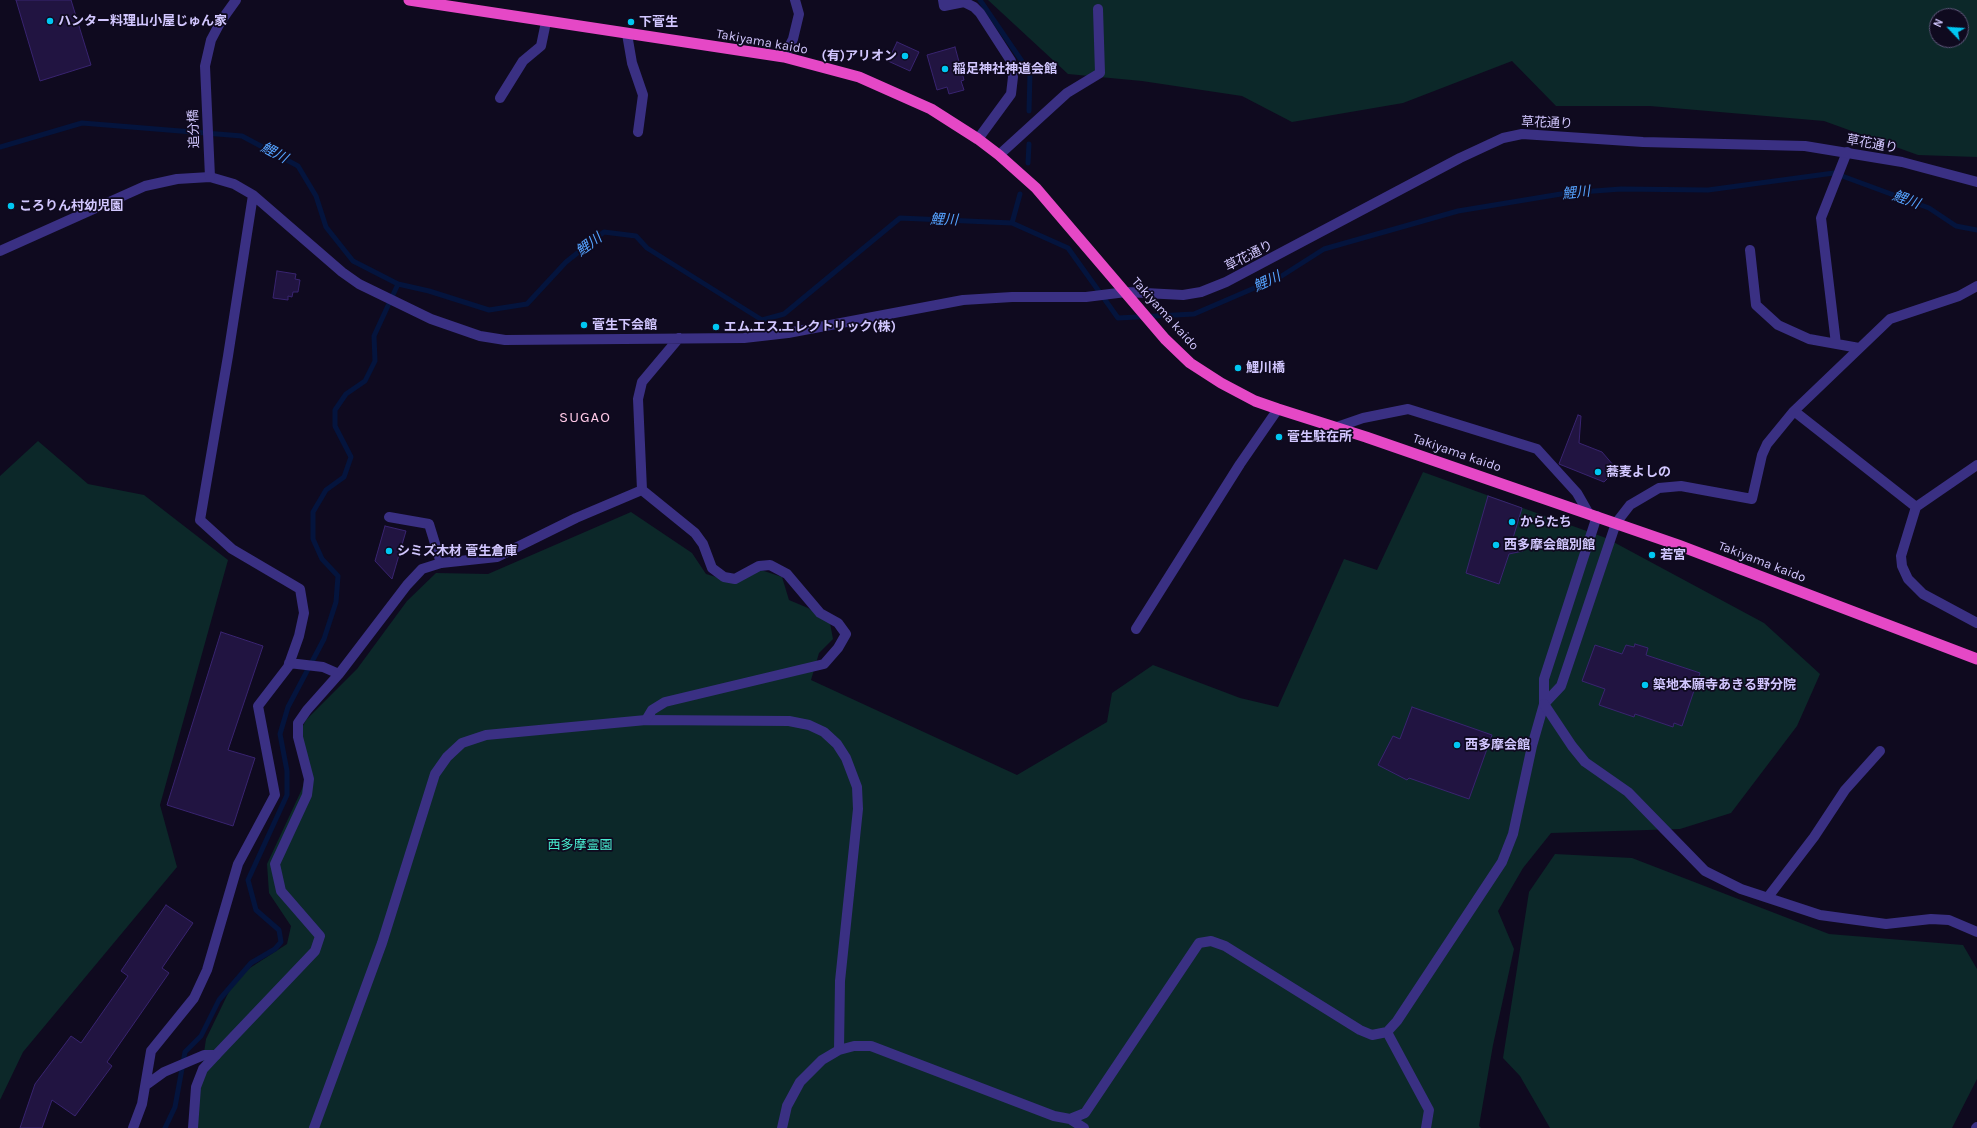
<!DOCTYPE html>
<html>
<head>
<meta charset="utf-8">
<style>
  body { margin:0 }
  #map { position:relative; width:1977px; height:1128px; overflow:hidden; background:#0f0a1f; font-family:Karla,sans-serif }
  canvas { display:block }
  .north { position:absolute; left:1929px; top:8px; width:40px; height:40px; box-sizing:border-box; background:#0f0a1f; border:1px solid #5d5679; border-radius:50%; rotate:295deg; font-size:11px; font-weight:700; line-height:16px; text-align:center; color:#d2c7ff }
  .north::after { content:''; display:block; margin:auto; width:14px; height:18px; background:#00c7f2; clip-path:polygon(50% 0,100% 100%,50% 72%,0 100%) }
</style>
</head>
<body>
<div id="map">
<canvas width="1977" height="1128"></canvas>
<div class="north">N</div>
</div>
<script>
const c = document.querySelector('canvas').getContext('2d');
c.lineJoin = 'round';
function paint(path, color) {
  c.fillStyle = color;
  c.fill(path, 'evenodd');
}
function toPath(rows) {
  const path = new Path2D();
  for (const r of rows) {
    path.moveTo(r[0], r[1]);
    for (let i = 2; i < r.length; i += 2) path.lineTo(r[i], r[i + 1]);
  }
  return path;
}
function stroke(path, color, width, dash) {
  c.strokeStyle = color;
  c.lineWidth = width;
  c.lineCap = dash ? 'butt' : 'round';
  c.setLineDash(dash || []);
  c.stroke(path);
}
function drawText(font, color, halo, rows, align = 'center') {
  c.font = font + ' Karla,"Noto Sans JP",sans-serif';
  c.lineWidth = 3.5;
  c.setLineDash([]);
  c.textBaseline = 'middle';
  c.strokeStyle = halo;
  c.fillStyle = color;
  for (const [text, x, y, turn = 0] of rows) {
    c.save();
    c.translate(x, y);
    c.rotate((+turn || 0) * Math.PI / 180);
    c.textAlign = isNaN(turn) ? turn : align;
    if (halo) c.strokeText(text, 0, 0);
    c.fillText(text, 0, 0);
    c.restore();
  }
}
paint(toPath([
  [988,0,1977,0,1977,157,1918,155,1824,121,1650,106,1556,106,1512,61,1403,103,1292,122,1242,96,1142,81,1068,74],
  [1937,16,1961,16,1961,40,1937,40],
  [38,441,88,484,144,495,228,560,160,805,177,867,23,1052,0,1100,0,476],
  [1423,472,1606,538,1764,623,1820,674,1797,726,1731,813,1680,829,1551,833,1523,868,1498,911,1514,949,1493,1045,1479,1126,1481,1128,197,1128,198,1094,206,1039,236,977,287,944,291,926,269,893,267,864,302,789,307,771,298,735,306,720,357,669,407,601,436,573,488,574,631,512,692,553,706,574,736,583,758,569,782,577,789,600,808,608,830,623,833,639,819,653,811,680,1017,775,1107,722,1112,693,1153,665,1240,698,1278,707,1344,559,1377,570],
  [1555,854,1632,858,1829,934,1963,945,1977,969,1977,1079,1952,1128,1550,1128,1520,1076,1503,1058,1529,892]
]), '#0c2829');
stroke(toPath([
  [980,0,1030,73,1029,111],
  [0,147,82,123,242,136,298,166,316,196,326,227,353,261,398,284,429,291,489,310,527,304,566,262,604,232,636,236,647,248,762,320,784,314,900,218,1012,223,1068,248,1118,318,1194,314,1280,277,1324,249,1458,211,1567,193,1621,189,1708,190,1834,173,1929,208,1956,226,1977,230],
  [1028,163,1029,144],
  [1012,223,1020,194],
  [165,1128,175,1107,185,1052,201,1036,219,1000,251,963,275,949,281,942,279,930,256,910,248,880,287,795,287,771,280,734,288,707,324,639,336,602,338,576,322,559,313,539,313,512,326,490,344,477,351,457,335,426,335,410,346,394,365,381,375,361,374,336,398,284]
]), '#04143d', 5);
const building = toPath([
  [16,0,71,0,91,65,40,81,16,0],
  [897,42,919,52,910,71,888,61,897,42],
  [955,47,964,80,961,81,964,90,949,94,947,87,937,90,927,55,955,47],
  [277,271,296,274,295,279,300,280,298,292,293,292,292,297,288,296,288,300,273,298,277,271],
  [1578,415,1581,416,1579,443,1602,452,1614,466,1609,471,1612,474,1604,482,1559,464,1578,415],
  [1488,496,1522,508,1513,538,1523,551,1509,554,1499,584,1466,573,1488,496],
  [385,526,406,531,392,579,375,561,385,526],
  [221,632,263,646,228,750,255,758,233,826,167,805,221,632],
  [1635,644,1648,648,1646,655,1700,673,1682,726,1674,723,1673,727,1635,714,1634,717,1599,705,1605,689,1582,681,1595,645,1622,654,1626,645,1634,647,1635,644],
  [1412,707,1492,735,1469,799,1409,778,1407,780,1378,765,1393,736,1400,739,1412,707],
  [166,905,193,923,162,968,169,973,107,1062,112,1066,75,1116,52,1100,42,1128,20,1128,35,1084,71,1036,81,1043,128,976,121,971,166,905]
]);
paint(building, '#211441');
stroke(building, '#392470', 1);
stroke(toPath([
  [943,0,944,6,964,2,974,7,980,13,1011,61,1013,77,1011,94,978,139],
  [627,34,632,63,643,95,638,132],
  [500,98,523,61,541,46,546,22],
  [999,155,1067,93,1100,73,1098,9],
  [389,517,429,524,441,563],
  [1544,704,1561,686,1616,523],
  [1768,897,1814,837,1845,790,1880,751],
  [1387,1032,1429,1110,1426,1128],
  [1070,1119,1084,1128],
  [193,1128,196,1087,203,1069,216,1055],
  [314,1128,382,943,435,774,447,757,462,743,486,735,646,720,789,721,809,725,824,732,837,744,846,758,857,787,858,809,840,981,839,1050],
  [782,1128,787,1106,800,1082,822,1060,839,1050,854,1046,871,1046,1054,1116,1070,1119,1085,1113,1199,943,1211,941,1225,946,1360,1030,1372,1035,1387,1032,1397,1021,1502,862,1513,834,1532,746,1544,704,1544,679,1597,516]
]), '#3a3083', 10);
stroke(toPath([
  [784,57,793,39,799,14,795,0],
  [1750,250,1756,305,1778,325,1809,339,1859,348],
  [0,251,145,186,177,179,210,177,234,184,253,195,342,272,359,284,431,319,480,336,505,340,744,338,788,333,963,300,1012,297,1086,297,1126,292],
  [1836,344,1821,218,1847,152],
  [1794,411,1916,507],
  [1337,427,1363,418,1408,409,1537,449,1577,493,1589,514],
  [1977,465,1916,507,1901,556,1902,566,1908,579,1923,594,1977,623],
  [642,490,695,533,703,544,712,568,724,577,735,579,759,566,770,565,787,574,820,613,838,623,846,634,838,648,824,664,665,702,652,710,646,720],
  [1616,523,1630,505,1659,488,1681,486,1752,499,1762,455,1767,444,1794,411,1890,319,1959,296,1977,286],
  [1136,629,1240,464,1278,409],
  [289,663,323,667,339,674],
  [1544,704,1572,746,1585,762,1628,792,1705,871,1741,889,1820,915,1886,924,1931,919,1949,920,1977,932],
  [146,1085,164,1072,204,1055,216,1055,315,951,320,936,281,891,275,864,307,795,309,779,298,737,298,723,307,710,339,674,407,585,422,569,441,563,497,557,576,518,642,490,638,399,642,382,679,338],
  [133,1128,142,1104,151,1051,194,998,207,970,238,864,275,795,258,706,288,667,299,636,304,613,300,589,232,549,200,520,228,356,253,195],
  [1976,1128,1977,1127]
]), '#3a3083', 10);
stroke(toPath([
  [210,177,205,66,211,40,221,21,236,0],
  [1126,292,1183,295,1201,292,1226,282,1460,158,1503,138,1522,134,1643,142,1805,146,1902,162,1977,182]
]), '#3a3083', 10);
stroke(toPath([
  [409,0,784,57,859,77,931,109,978,139,999,155,1036,188,1165,339,1190,363,1221,383,1255,401,1278,409,1366,437,1678,545,1977,659]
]), '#e548c6', 11);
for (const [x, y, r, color] of [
  [50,21,4,"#00c7f2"],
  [631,22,4,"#00c7f2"],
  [905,56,4,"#00c7f2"],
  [945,69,4,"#00c7f2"],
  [11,206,4,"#00c7f2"],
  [584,325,4,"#00c7f2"],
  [716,327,4,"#00c7f2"],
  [1238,368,4,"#00c7f2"],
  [1279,437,4,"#00c7f2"],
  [1598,472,4,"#00c7f2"],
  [1512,522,4,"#00c7f2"],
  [1496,545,4,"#00c7f2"],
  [389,551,4,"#00c7f2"],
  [1652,555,4,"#00c7f2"],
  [1645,685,4,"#00c7f2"],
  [1457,745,4,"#00c7f2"]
]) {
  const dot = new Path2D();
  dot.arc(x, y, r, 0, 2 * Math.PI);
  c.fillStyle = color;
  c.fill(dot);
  stroke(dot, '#0f0a1f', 1.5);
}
drawText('bold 13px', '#d2c7ff', '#0f0a1f', [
  ["ハンター料理山小屋じゅん家",58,21],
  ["下菅生",639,22],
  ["(有)アリオン",897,56,"right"],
  ["稲足神社神道会館",953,69],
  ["ころりん村幼児園",19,206],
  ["菅生下会館",592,325],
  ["エム.エス.エレクトリック(株)",724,327],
  ["鯉川橋",1246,368],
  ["菅生駐在所",1287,437],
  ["蕎麦よしの",1606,472],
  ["からたち",1520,522],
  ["西多摩会館別館",1504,545],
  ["シミズ木材 菅生倉庫",397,551],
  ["若宮",1660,555],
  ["築地本願寺あきる野分院",1653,685],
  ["西多摩会館",1465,745]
], 'left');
drawText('13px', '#d2c7ff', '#0f0a1f', [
  ["Takiyama kaido",762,42,10],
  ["草花通り",1547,123,2],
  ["追分橋",194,129,-92],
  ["草花通り",1872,144,10],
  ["草花通り",1249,256,-27],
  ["Takiyama kaido",1165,314,48],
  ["Takiyama kaido",1457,453,19],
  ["Takiyama kaido",1762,562,21]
]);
drawText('13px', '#48eacf', '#0f0a1f', [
  ["西多摩霊園",580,845]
]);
drawText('italic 14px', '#55a3ff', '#0f0a1f', [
  ["鯉川",274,153,28],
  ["鯉川",1576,193,-6],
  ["鯉川",1906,200,20],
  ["鯉川",944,220,2],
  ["鯉川",589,245,-37],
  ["鯉川",1267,282,-25]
]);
c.letterSpacing = '1px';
drawText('15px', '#ffc9e7', '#0f0a1f', [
  ["SUGAO",585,418]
]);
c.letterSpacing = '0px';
</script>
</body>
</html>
